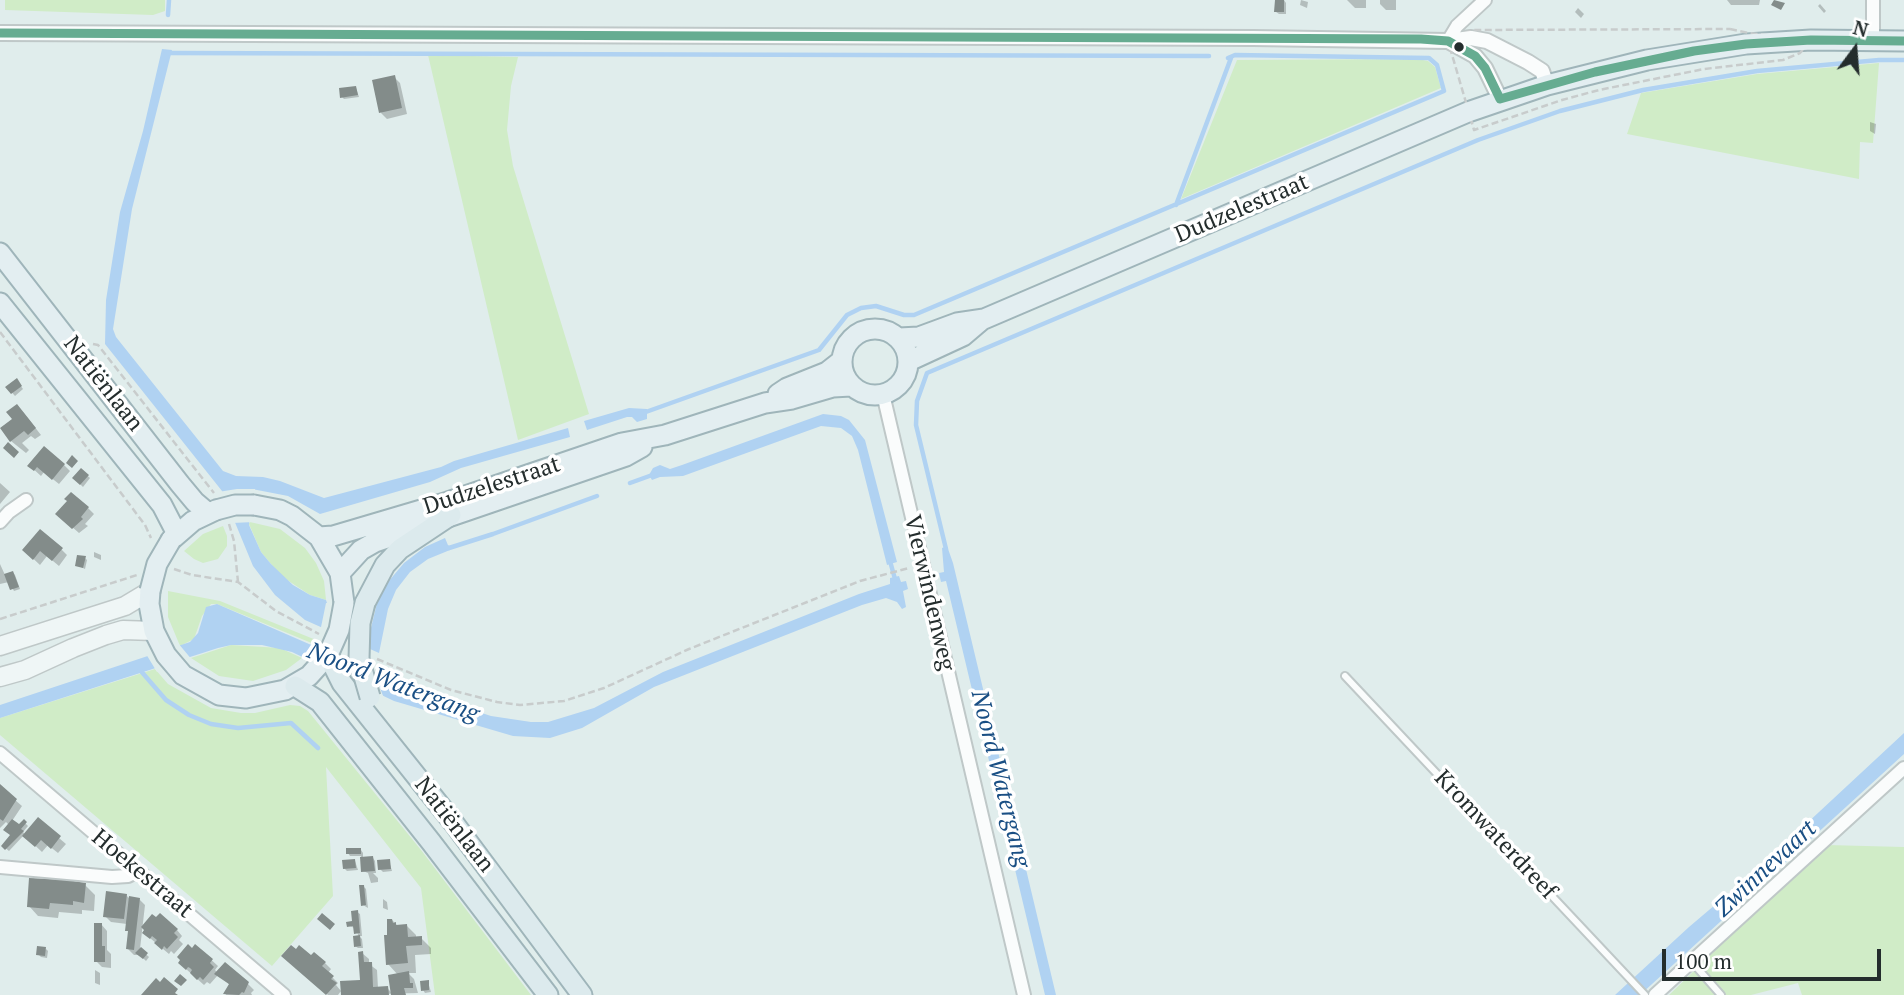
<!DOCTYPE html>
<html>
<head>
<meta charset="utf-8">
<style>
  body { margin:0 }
  #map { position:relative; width:1904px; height:995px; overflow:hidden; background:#e0edec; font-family:"PT Serif",serif }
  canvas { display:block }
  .north { position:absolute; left:1820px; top:14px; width:70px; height:70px; -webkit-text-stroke:5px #fff; paint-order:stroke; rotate:16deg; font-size:19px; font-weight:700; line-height:28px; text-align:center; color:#242d2d }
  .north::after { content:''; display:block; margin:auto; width:24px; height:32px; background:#242d2d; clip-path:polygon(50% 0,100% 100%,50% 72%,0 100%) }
  .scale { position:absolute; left:1662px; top:949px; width:219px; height:32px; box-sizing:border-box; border:4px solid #242d2d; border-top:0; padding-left:9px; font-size:21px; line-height:24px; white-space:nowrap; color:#242d2d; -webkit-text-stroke:5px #fff; paint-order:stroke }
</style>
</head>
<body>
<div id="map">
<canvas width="1904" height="995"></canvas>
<div class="north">N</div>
<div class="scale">100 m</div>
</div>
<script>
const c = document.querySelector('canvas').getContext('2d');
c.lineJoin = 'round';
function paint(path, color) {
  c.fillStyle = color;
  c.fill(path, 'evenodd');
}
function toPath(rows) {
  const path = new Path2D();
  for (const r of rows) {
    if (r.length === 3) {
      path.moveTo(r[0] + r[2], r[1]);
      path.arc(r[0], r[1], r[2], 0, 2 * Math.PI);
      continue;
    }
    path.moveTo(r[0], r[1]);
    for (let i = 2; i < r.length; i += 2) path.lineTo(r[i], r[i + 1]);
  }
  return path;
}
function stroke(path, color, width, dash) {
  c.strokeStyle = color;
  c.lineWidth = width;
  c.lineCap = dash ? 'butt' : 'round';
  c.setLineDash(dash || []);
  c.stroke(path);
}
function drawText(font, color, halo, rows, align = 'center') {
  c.font = font + ' "PT Serif",serif';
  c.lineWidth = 7;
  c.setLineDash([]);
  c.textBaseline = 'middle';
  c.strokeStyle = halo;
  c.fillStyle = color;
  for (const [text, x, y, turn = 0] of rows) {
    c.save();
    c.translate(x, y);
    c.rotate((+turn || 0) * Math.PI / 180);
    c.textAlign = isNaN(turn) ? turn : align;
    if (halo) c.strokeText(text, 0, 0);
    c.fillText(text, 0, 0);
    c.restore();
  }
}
paint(toPath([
  [5,0,165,0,165,11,153,15,5,10],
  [428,55,518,57,511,86,507,130,513,166,589,414,518,440],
  [1418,59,1428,61,1435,67,1441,88,1181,199,1237,60],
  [1879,63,1873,143,1860,142,1859,179,1627,134,1641,93,1757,74],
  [250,522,280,529,305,548,316,563,324,581,326,600,310,595,281,576,261,552,249,524],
  [223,526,227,536,227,546,218,559,203,563,194,559,184,551,203,534],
  [168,591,220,601,316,640,314,644,217,604,211,604,202,616,194,639,180,646,168,617],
  [231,645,280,648,302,658,286,670,253,681,219,676,191,658],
  [155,669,168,684,211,708,241,713,255,713,290,705,300,706,308,711,421,850,531,995,435,995,421,888,326,767,333,896,272,966,0,735,0,718],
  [1827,845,1904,847,1904,995,1802,995,1798,983,1751,995,1669,995,1693,972,1704,954]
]), '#d0ecc7');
paint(toPath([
  [162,49,172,50,132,209,113,329,116,337,223,471,236,476,263,477,280,481,324,498,441,467,454,461,568,428,570,437,461,468,430,482,320,514,288,496,252,489,249,525,261,552,271,564,293,585,310,595,326,600,327,603,377,603,388,582,404,563,425,547,445,538,450,550,428,559,410,572,396,590,388,609,379,653,305,620,275,595,253,566,222,491,105,344,106,300,120,212,143,131],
  [629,408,647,409,647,419,637,422,632,417,627,417,587,430,584,421],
  [823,414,841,416,849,420,865,440,897,562,887,565,858,450,852,436,841,428,821,426,683,476,660,477,652,480,649,475,653,468,660,465,670,469,682,465],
  [947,546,953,563,1056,995,1045,995,946,581,941,582,939,573,944,572,942,548],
  [899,576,901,582,906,581,908,589,903,591,906,607,902,609,897,602,886,598,862,605,654,687,582,728,550,738,513,736,394,701,292,652,262,645,231,645,218,648,0,718,0,705,190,642,198,633,206,607,217,604,424,694,491,716,531,722,548,722,594,708,663,672,859,594,890,584,890,578],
  [1904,733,1904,754,1640,995,1615,995,1689,927,1762,865]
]), '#b0d2f2');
paint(toPath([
  [237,489,255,489,254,522,232,523,218,492],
  [326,603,377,603,370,632,370,653,320,632],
  [315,641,372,667,385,701,300,660],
  [178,643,193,661,157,672,146,654]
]), '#e0edec');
paint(toPath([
  [1284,0,1286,3,1286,14,1279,14,1276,12],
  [1301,0,1308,2,1307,8,1300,5],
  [1347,0,1366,0,1366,8,1355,8],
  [1380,0,1396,0,1396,10,1386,10,1380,4],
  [1727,0,1760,0,1759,5,1731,5],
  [1820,4,1826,11,1824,13,1818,6],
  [1578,8,1584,14,1581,18,1575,12],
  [394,77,400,83,407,114,387,119,381,113],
  [356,88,359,97,344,99,342,97],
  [1870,122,1876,124,1875,134,1870,131],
  [17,381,23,389,15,396,8,388],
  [23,412,41,435,35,439,31,436,22,443,29,450,26,453,11,441],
  [64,465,70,471,59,484,44,472,41,476,30,466],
  [81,470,90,478,83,487,74,478],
  [0,483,10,492,0,504],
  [88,508,94,514,85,524,88,526,79,533,64,520],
  [61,549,67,555,59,566,47,556,40,565,24,550],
  [94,552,101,555,101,560,94,557],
  [85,558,87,560,85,569,77,565],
  [0,564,5,575,13,573,15,575,20,589,14,591,9,582,0,584],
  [0,787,22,806,12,821,19,827,24,822,28,826,23,832,26,835,38,820,66,844,58,853,48,845,42,852,24,835,9,851,3,846,12,835,9,825,6,822,0,828],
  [361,850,363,853,363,859,373,858,375,861,376,873,373,873,378,878,378,882,371,883,368,873,363,871,361,856,350,856,348,853],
  [355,861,358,870,347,871,344,868],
  [389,861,392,871,383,872,380,869],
  [85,885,95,895,94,911,82,910,82,914,59,912,58,918,38,916,29,906],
  [364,887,366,889,368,908,363,905],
  [126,895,129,898,139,899,145,905,140,949,149,957,146,961,140,955,134,955,128,949,129,933,127,930,127,924,111,922,105,916],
  [383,899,387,902,388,910,383,908],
  [357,912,360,914,362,936,359,936,362,939,363,948,358,948,355,946,359,937,355,928,349,926,354,923],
  [392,920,398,926,407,926,416,935,416,938,421,938,431,948,431,954,415,955,416,973,408,973,414,979,418,993,343,995,362,982,362,953,369,959,369,964,377,970,378,988,387,988,392,993,398,975,388,964],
  [101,924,107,931,107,950,111,954,111,968,102,967,96,961],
  [177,930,182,936,179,940,183,944,174,954,171,951,169,954,144,933],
  [196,946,218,966,215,970,218,973,248,984,254,990,251,993,252,995,226,995,225,993,230,985,218,975,210,984,207,982,204,985,186,969],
  [46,949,48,951,47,958,41,957,38,954],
  [311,958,325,963,331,969,328,973,338,983,336,985,341,991,338,995,328,995,290,962],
  [95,970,100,973,100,985,95,983],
  [428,982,431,992,425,993,423,990]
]), '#0003');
stroke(toPath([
  [168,15,169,0],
  [167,53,1209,56],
  [1176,205,1231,58],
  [643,413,819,350,847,315,861,308,876,306,904,315,914,315,1444,91,1437,65,1429,58,1235,55,1228,58],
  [630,483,655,474],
  [446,547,449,548,493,534,597,496],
  [946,549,916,425,917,401,927,373,1478,140,1560,111,1643,90,1757,71,1879,60,1904,60],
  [890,561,895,579],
  [140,670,166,700,189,715,211,724,238,728,291,723,318,748]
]), '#b0d2f2', 4.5);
paint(toPath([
  [1275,0,1284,0,1284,12,1274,12],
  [1774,0,1785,3,1781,10,1771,5],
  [395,75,402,108,379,113,372,80],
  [356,86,358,95,340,98,339,88],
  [17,378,22,386,11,394,5,387],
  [17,404,36,428,28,435,24,431,10,442,0,428,12,419,6,412],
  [8,442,19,452,14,458,3,448],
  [44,446,65,464,52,480,37,467,34,471,27,466],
  [72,455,78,461,72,468,66,463],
  [81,468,89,475,80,485,72,478],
  [71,492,89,507,81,517,83,519,72,529,55,514,67,501,64,499],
  [40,529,63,548,52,561,40,551,33,560,22,550],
  [77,555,86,556,83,568,75,566],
  [13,571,19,587,10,590,4,574],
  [0,784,17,799,3,821,0,819],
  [38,817,61,836,51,849,41,840,35,847,22,836],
  [12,819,19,824,24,819,27,822,21,829,24,831,5,850,1,846,10,835,3,830],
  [346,848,361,848,361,854,346,854],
  [373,856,375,871,361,872,360,857],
  [355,859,356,868,343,869,342,860],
  [390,859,391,869,378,870,377,860],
  [29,878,67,880,86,883,84,903,73,901,73,905,50,903,49,909,27,907],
  [359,885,364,885,366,905,361,906],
  [106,891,127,894,124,919,103,917],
  [129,896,140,898,134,950,126,949,128,931,125,931],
  [358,910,360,933,354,934,353,926,347,927,346,922,352,921,351,911],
  [160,913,178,929,174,933,178,937,167,949,164,946,162,950,154,943,157,940,152,936,150,939,142,933,144,930,141,927,152,914,156,917],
  [322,913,335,924,330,930,317,919],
  [387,919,392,919,393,923,396,922,396,925,407,924,408,937,422,936,422,945,406,946,408,963,386,965,384,935,387,935],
  [94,923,102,923,102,946,105,946,105,962,94,962],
  [360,935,361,946,354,947,353,936],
  [188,944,192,948,195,944,213,959,210,963,214,967,203,980,200,977,197,980,190,973,192,970,190,968,188,967,186,970,178,963,180,960,177,957],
  [291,945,296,949,299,945,311,955,314,952,326,962,322,966,334,976,331,979,337,983,326,995,281,956],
  [37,946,46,947,45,956,36,955],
  [141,947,148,953,143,959,135,953],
  [363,951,364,962,372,962,373,987,388,986,389,995,341,995,340,981,360,980,358,952],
  [225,962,249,982,244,993,242,992,239,995,223,994,229,984,214,974],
  [409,971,410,983,413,983,413,988,404,988,406,995,391,995,388,975],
  [180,974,187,980,181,986,174,981],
  [164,977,178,989,175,993,178,995,141,995,156,978,160,982],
  [429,980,429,990,421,991,420,981]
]), '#838c8a');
const service = toPath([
  [1345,676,1645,995],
  [1692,962,1721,995]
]);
const minor = toPath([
  [1448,41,1457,26,1485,0],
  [1873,41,1873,0],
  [883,394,1024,995],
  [0,522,9,512,26,500],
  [0,753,284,995],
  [0,867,112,877,128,876,138,871],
  [1655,995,1904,768]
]);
const tertiary = toPath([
  [0,33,1253,38,1448,41,1471,38,1487,41,1528,62,1542,71,1547,85],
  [1448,41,1475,56,1485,68,1500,99]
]);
const secondary = toPath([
  [0,646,125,606,150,591],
  [0,677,25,670,73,648,106,635,123,630,154,631]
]);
const primary = toPath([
  [0,253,180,484,195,502,208,513],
  [0,303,162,505,177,534],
  [875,362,33],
  [899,338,919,337,957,323,984,319,1468,112,1547,85,1647,60,1746,44,1811,40,1904,41],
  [909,361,963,336,983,319],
  [778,394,787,388,827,372,841,361],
  [254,505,280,510,292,516,319,537,340,573,344,603],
  [319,537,333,536,448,502,622,443,665,435,765,403,792,399,833,387,851,386],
  [171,540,193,521,216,510],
  [340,573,361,550,375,542,626,456,642,447],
  [150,591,149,604,154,631,166,655,183,675,219,695,246,698,285,690,309,676,328,655]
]);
const trunk = toPath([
  [365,603,385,565,400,549,451,515],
  [328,655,342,683,453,822,582,995],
  [295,686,320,702,431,842,548,995]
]);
stroke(service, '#bfc8c8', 10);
stroke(minor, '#bfc8c8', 16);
stroke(tertiary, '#bfc8c8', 18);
stroke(secondary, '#bfc8c8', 21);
stroke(primary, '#9fb5ba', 23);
stroke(trunk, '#9fb5ba', 23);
stroke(toPath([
  [1730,29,1749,33,1811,40,1800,53,1783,60,1704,69,1599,90,1562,100,1474,130,1448,41,1472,30,1730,29],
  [0,332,145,525,151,538],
  [93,344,98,345,214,493],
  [229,524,234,541,238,582],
  [174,569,192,575,238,582,276,611,319,634],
  [0,619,137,575],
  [377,659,451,690,497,702,520,705,564,701,604,688,689,649,860,581,909,568]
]), '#c8cccc', 2.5, [7, 3.5]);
stroke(service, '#fafcfc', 6);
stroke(minor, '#fafcfc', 12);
stroke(tertiary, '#fafcfc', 14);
stroke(secondary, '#eff6f6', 18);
stroke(primary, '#e3eef1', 19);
stroke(trunk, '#dceaed', 19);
const primaryBridge = toPath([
  [216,510,235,505,254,505],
  [150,591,157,564,171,540],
  [328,655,339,630,344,603]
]);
const trunkBridge = toPath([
  [365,603,360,623,359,659,370,697]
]);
stroke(primaryBridge, '#9fb5ba', 23, []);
stroke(trunkBridge, '#9fb5ba', 23, []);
stroke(primaryBridge, '#e3eef1', 19);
stroke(trunkBridge, '#dceaed', 19);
stroke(toPath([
  [0,33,1421,39,1448,41,1475,56,1485,68,1500,99,1595,72,1694,51,1746,44,1811,40,1904,41]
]), '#66ac91', 9);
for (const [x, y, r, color] of [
  [1459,47,6,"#242d2d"]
]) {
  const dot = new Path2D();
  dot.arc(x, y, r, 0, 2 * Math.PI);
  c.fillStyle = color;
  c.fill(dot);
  stroke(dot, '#fff', 2.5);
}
drawText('23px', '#242d2d', '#fff', [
  ["Dudzelestraat",1242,209,-23],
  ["Natiënlaan",103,384,52],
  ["Dudzelestraat",492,486,-18],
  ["Vierwindenweg",929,593,77],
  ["Natiënlaan",454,825,52],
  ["Kromwaterdreef",1495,835,47],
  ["Hoekestraat",142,874,40]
]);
drawText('italic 24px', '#1a4f84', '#fff', [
  ["Noord Watergang",393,683,21],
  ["Noord Watergang",1000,779,76],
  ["Zwinnevaart",1766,869,-43]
]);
</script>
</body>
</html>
